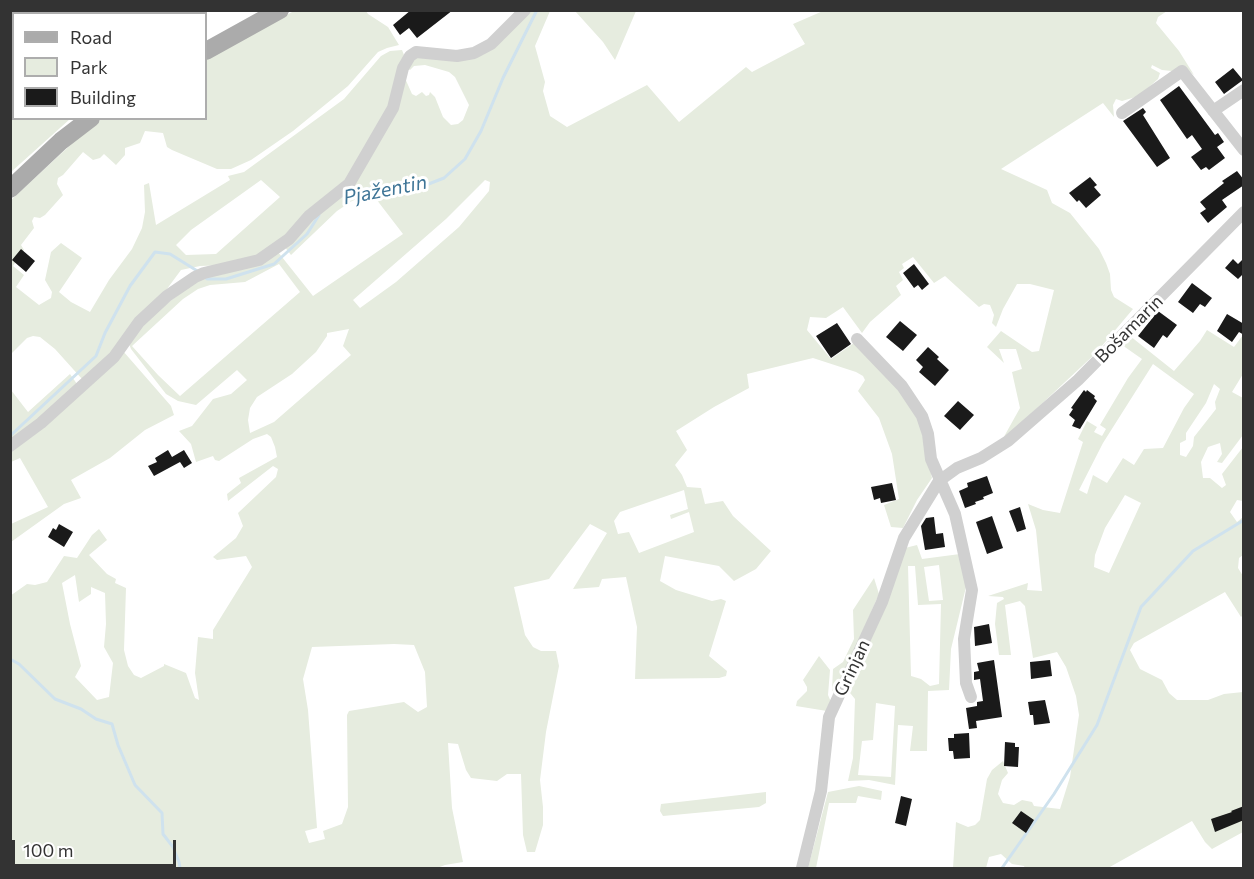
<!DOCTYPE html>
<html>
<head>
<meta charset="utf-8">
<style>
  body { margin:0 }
  #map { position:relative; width:1254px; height:879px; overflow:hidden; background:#fff; font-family:Commissioner,sans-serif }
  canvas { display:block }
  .frame { position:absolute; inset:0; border:12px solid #333; pointer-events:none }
  .legend { position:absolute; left:12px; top:12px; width:195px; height:108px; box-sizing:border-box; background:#fff; border:2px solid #adadad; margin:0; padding:8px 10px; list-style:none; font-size:18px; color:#333 }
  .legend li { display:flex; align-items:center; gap:12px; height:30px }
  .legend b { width:30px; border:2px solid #adadad }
  .scale { position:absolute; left:12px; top:840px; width:164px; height:27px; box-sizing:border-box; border:3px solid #333; border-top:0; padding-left:8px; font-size:18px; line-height:21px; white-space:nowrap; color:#333; -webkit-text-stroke:4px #fff; paint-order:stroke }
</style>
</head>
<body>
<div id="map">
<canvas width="1254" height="879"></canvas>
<div class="frame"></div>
<ul class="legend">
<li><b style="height:8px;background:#ababab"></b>Road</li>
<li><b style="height:16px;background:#e6ecdf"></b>Park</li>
<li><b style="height:16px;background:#1a1a1a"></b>Building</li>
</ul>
<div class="scale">100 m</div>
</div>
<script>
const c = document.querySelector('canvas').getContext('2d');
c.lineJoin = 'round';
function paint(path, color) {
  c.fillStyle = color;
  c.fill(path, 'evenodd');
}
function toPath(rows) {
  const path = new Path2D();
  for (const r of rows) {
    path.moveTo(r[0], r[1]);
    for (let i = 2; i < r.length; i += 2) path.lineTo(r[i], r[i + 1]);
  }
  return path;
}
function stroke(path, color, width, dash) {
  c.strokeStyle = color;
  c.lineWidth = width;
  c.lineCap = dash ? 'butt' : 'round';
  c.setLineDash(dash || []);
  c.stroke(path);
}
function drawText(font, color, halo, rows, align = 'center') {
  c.font = font + ' Commissioner,sans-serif';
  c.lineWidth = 6;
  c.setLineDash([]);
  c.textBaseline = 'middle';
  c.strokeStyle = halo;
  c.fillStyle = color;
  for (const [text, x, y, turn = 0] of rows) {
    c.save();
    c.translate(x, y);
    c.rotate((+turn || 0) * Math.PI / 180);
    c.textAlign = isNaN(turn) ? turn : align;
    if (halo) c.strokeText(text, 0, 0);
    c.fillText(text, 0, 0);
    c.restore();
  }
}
paint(toPath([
  [129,11,138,13,187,10,189,13,14,14,14,118,70,119,11,172,11,11],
  [294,11,366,11,368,14,388,27,399,45,387,48,378,52,348,86,293,131,251,160,231,169,217,169,172,150,167,147,163,133,145,131,140,143,125,148,125,155,116,165,104,154,100,158,93,160,83,152,63,175,58,178,57,184,63,195,45,215,40,218,34,217,32,221,34,228,21,245,24,250,13,266,24,275,16,287,39,305,51,298,52,292,45,280,51,252,61,243,82,258,59,292,71,302,90,312,109,280,132,249,142,228,145,212,144,185,149,183,156,225,230,180,228,176,244,172,344,99,381,56,390,51,402,50,404,55,388,112,352,174,297,226,260,255,227,265,200,266,181,270,158,301,115,352,82,379,55,349,40,337,33,336,27,338,11,354,11,200,92,125,102,119,206,118,206,57],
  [261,180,280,197,216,254,186,255,176,245,191,230],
  [529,11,550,11,535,46,545,82,543,91,550,116,567,127,647,85,679,122,746,67,752,72,805,44,793,24,823,11,1167,11,1158,17,1156,23,1179,51,1194,75,1184,66,1172,71,1162,70,1152,65,1151,68,1160,73,1158,79,1139,96,1122,101,1116,99,1113,105,1114,117,1103,103,1001,169,1047,190,1052,203,1070,213,1099,249,1106,263,1110,274,1111,290,1114,297,1133,309,1096,353,1001,442,1020,408,1012,372,1022,369,1016,349,999,349,1004,363,987,347,1001,331,1032,352,1039,351,1054,290,1030,284,1017,284,1003,309,996,327,992,323,994,315,990,305,984,304,979,307,945,276,934,283,913,257,902,264,904,268,899,272,903,280,896,286,901,295,870,322,862,333,843,307,826,318,810,317,807,330,831,359,854,343,891,378,918,414,932,478,917,500,903,528,891,527,884,505,899,499,892,454,879,418,858,391,865,380,863,376,856,372,813,358,747,374,749,388,714,407,676,431,687,450,675,465,682,475,687,487,701,488,705,504,723,501,733,516,771,551,756,569,734,581,719,566,665,556,660,581,676,590,712,601,721,599,726,601,709,656,727,671,726,676,719,678,635,679,637,627,626,577,602,579,599,587,573,589,607,533,590,524,549,579,514,587,525,635,533,647,541,651,556,651,559,666,546,732,540,780,543,807,543,825,535,852,527,852,523,835,521,774,507,774,497,781,471,778,466,770,458,744,448,743,452,808,463,862,445,865,437,868,11,868,10,596,27,584,35,585,47,582,64,556,77,558,92,535,99,529,107,540,89,555,107,574,116,579,115,583,126,588,124,650,128,666,134,675,141,678,164,666,164,664,186,673,195,698,199,700,195,673,198,637,213,639,213,630,252,567,246,556,217,560,213,557,236,538,243,526,238,513,276,477,278,469,273,466,228,501,227,494,241,483,239,478,277,457,275,447,271,437,267,434,253,439,219,461,215,460,213,456,196,462,191,444,179,431,192,426,213,399,231,394,247,380,237,370,196,405,178,401,166,394,131,349,129,344,139,325,195,282,278,252,313,296,403,234,373,195,369,194,352,201,337,211,291,255,284,246,349,187,404,76,412,94,416,96,422,92,426,96,429,95,430,92,435,97,443,117,451,125,458,124,463,120,469,105,455,77,449,72,425,65,414,66,410,70,406,68,417,57,461,61],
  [485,180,490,182,489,191,459,227,396,282,360,308,353,300,446,219],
  [279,264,300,292,180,396,158,375,132,346,183,299,198,289,210,285,245,282],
  [349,329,343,346,351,355,274,422,250,433,248,420,250,408,257,397,292,374,316,352,327,336,327,333],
  [684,490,688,509,670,515,671,519,689,512,694,532,639,553,629,532,618,534,614,521,620,512],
  [75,575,79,602,91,594,91,587,105,593,106,624,104,647,113,663,109,697,97,700,75,677,81,666,70,624,62,583],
  [394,644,414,645,425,672,427,707,418,712,404,702,349,711,347,715,348,807,342,824,323,831,325,839,309,843,305,831,317,828,308,710,303,679,312,647],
  [575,11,636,11,615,60,603,42],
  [1207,330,1234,347,1243,335,1243,374,1232,392,1243,398,1243,435,1222,463,1217,462,1222,454,1220,443,1208,447,1201,462,1203,478,1210,478,1222,488,1226,485,1222,474,1243,447,1243,501,1237,500,1230,512,1237,522,1243,517,1243,555,1239,558,1238,568,1243,576,1243,615,1241,617,1225,592,1134,643,1130,650,1140,669,1162,680,1169,693,1177,700,1208,700,1224,694,1243,692,1243,832,1212,849,1205,842,1192,821,1108,868,1025,868,1024,866,1012,864,1001,854,989,857,986,868,953,868,956,822,968,827,975,825,980,820,987,779,992,770,1003,761,1008,773,1002,780,998,794,1003,803,1014,805,1022,800,1032,802,1034,806,1060,809,1070,777,1079,715,1076,696,1066,667,1057,652,1033,658,1025,606,1020,601,1005,605,1011,655,999,655,995,624,997,603,1004,599,1003,597,988,596,1028,583,1027,590,1042,591,1036,530,1028,504,1043,510,1060,513,1083,442,1078,439,1087,421,1097,427,1094,432,1102,436,1106,429,1100,425,1128,378,1142,359,1122,345,1125,332,1174,371,1200,341],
  [1153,364,1194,394,1184,408,1163,448,1144,449,1134,465,1123,458,1107,483,1093,475,1087,494,1079,490,1103,443],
  [1214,384,1220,389,1215,402,1216,409,1194,437,1193,446,1186,457,1180,455,1180,443,1186,440,1186,433,1206,403],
  [1125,495,1141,503,1109,573,1094,567,1095,555,1105,528],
  [123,351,171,406,174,415,145,430,110,458,71,480,81,498,64,504,11,542,11,524,48,507,20,458,11,462,10,450],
  [70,374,77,384,11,444,11,390,28,412],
  [917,545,922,559,960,554,966,587,951,649,949,690,928,691,927,751,910,751,913,726,898,725,895,785,869,780,848,781,853,758,855,699,846,688,905,548],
  [939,565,943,600,929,601,924,567],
  [908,566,915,566,918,605,941,604,939,684,930,686,921,679,911,676],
  [876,703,895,706,891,777,858,775,862,741,873,740],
  [874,578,879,594,835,694,832,690,833,669,843,662,854,639,853,610],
  [819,656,830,670,828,695,831,702,827,711,796,706,797,701,807,691,807,687,803,680],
  [859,786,882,791,881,800,858,796,856,803,829,803,816,868,808,868,828,792],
  [766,792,766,803,759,807,663,816,660,811,661,804]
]), '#e6ecdf');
stroke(toPath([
  [342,196,367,189,426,185,444,178,465,159,481,131,503,78,537,10],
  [204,276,207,279,226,279,274,264,307,234,319,215],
  [10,436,96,356,105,333,130,286,155,252,170,254,199,272],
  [10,659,19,664,55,699,81,709,96,719,112,724,118,745,135,785,162,813,163,834,173,847,179,862,180,868],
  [1002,868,1054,794,1097,725,1141,607,1193,551,1244,520]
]), '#cfe2ee', 3);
paint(toPath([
  [411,10,453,10,417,38,409,28,400,35,393,25],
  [1233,68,1243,80,1224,94,1215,82],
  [1179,86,1215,135,1218,133,1224,142,1217,147,1225,158,1209,170,1206,167,1201,170,1191,157,1202,149,1192,135,1187,139,1160,100],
  [1143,108,1146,112,1143,115,1170,158,1157,167,1123,121],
  [1237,171,1244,180,1244,185,1222,200,1227,207,1208,223,1200,213,1206,209,1200,202,1224,183,1222,181],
  [1090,177,1097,185,1094,187,1101,195,1086,208,1079,200,1077,202,1069,193],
  [21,249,35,261,26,272,12,260],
  [1244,258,1244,273,1238,279,1225,268,1233,259,1238,264],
  [914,264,929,284,922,290,918,285,914,288,903,273],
  [1192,283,1212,298,1205,307,1200,304,1193,313,1178,302],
  [1158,311,1177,325,1167,338,1163,335,1154,348,1138,336],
  [1227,314,1244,324,1244,335,1239,332,1232,342,1217,331],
  [900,321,917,335,903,351,886,337],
  [837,323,851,344,831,358,816,336],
  [928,347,939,357,937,359,949,370,935,386,919,372,923,367,916,360],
  [1084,390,1086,392,1087,390,1095,396,1094,398,1097,401,1080,429,1072,426,1075,420,1069,415,1073,409,1071,408],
  [958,401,974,415,960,430,944,416],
  [168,450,172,457,184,450,192,463,184,468,180,462,154,476,148,466,157,462,155,458],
  [987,476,993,493,983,497,984,499,975,502,976,504,965,508,959,491,968,487,967,483],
  [892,483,896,500,881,503,880,498,874,500,871,487],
  [1020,507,1026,529,1017,532,1009,511],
  [992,516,1003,548,987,554,976,522],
  [934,517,936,534,943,533,945,547,925,550,921,526,926,518],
  [59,524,73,532,64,547,48,537,53,528,56,530],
  [989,624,992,643,975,646,974,627],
  [994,660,1002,717,976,721,977,728,969,729,966,708,977,706,977,702,983,701,980,679,974,680,974,672,979,671,977,663],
  [1050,660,1052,676,1031,679,1030,662],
  [1045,700,1050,723,1034,725,1033,715,1030,715,1028,702],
  [969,733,970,758,954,759,953,751,949,751,948,738,954,738,954,734],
  [1005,742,1015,743,1015,747,1019,747,1018,767,1004,766],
  [901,796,912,799,906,826,895,823],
  [1244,806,1244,820,1215,832,1211,819,1232,812,1231,811],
  [1021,811,1034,820,1026,833,1012,823]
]), '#1a1a1a');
stroke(toPath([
  [1213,111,1244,90],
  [1122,113,1182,71,1244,150],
  [857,339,902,386,922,416,928,434,931,459,955,514,972,590,964,639,966,683,971,697],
  [10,446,41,423,114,357,139,322,167,296,195,277,204,273,259,260,289,239,309,216,349,184,393,108,403,68,410,56,416,52,457,56,474,53,491,44,525,10],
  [802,868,821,791,829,717,882,602,904,538,939,481,957,468,981,458,1008,441,1078,380,1244,212]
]), '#d0d0d0', 12);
stroke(toPath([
  [206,51,280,10],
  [10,189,61,141,91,118]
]), '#ababab', 18);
drawText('18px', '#333', '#fff', [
  ["Bošamarin",1129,329,-45],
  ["Grinjan",852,668,-65]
]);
drawText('italic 20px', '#3f7597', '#fff', [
  ["Pjažentin",385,190,-11]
]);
</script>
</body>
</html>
